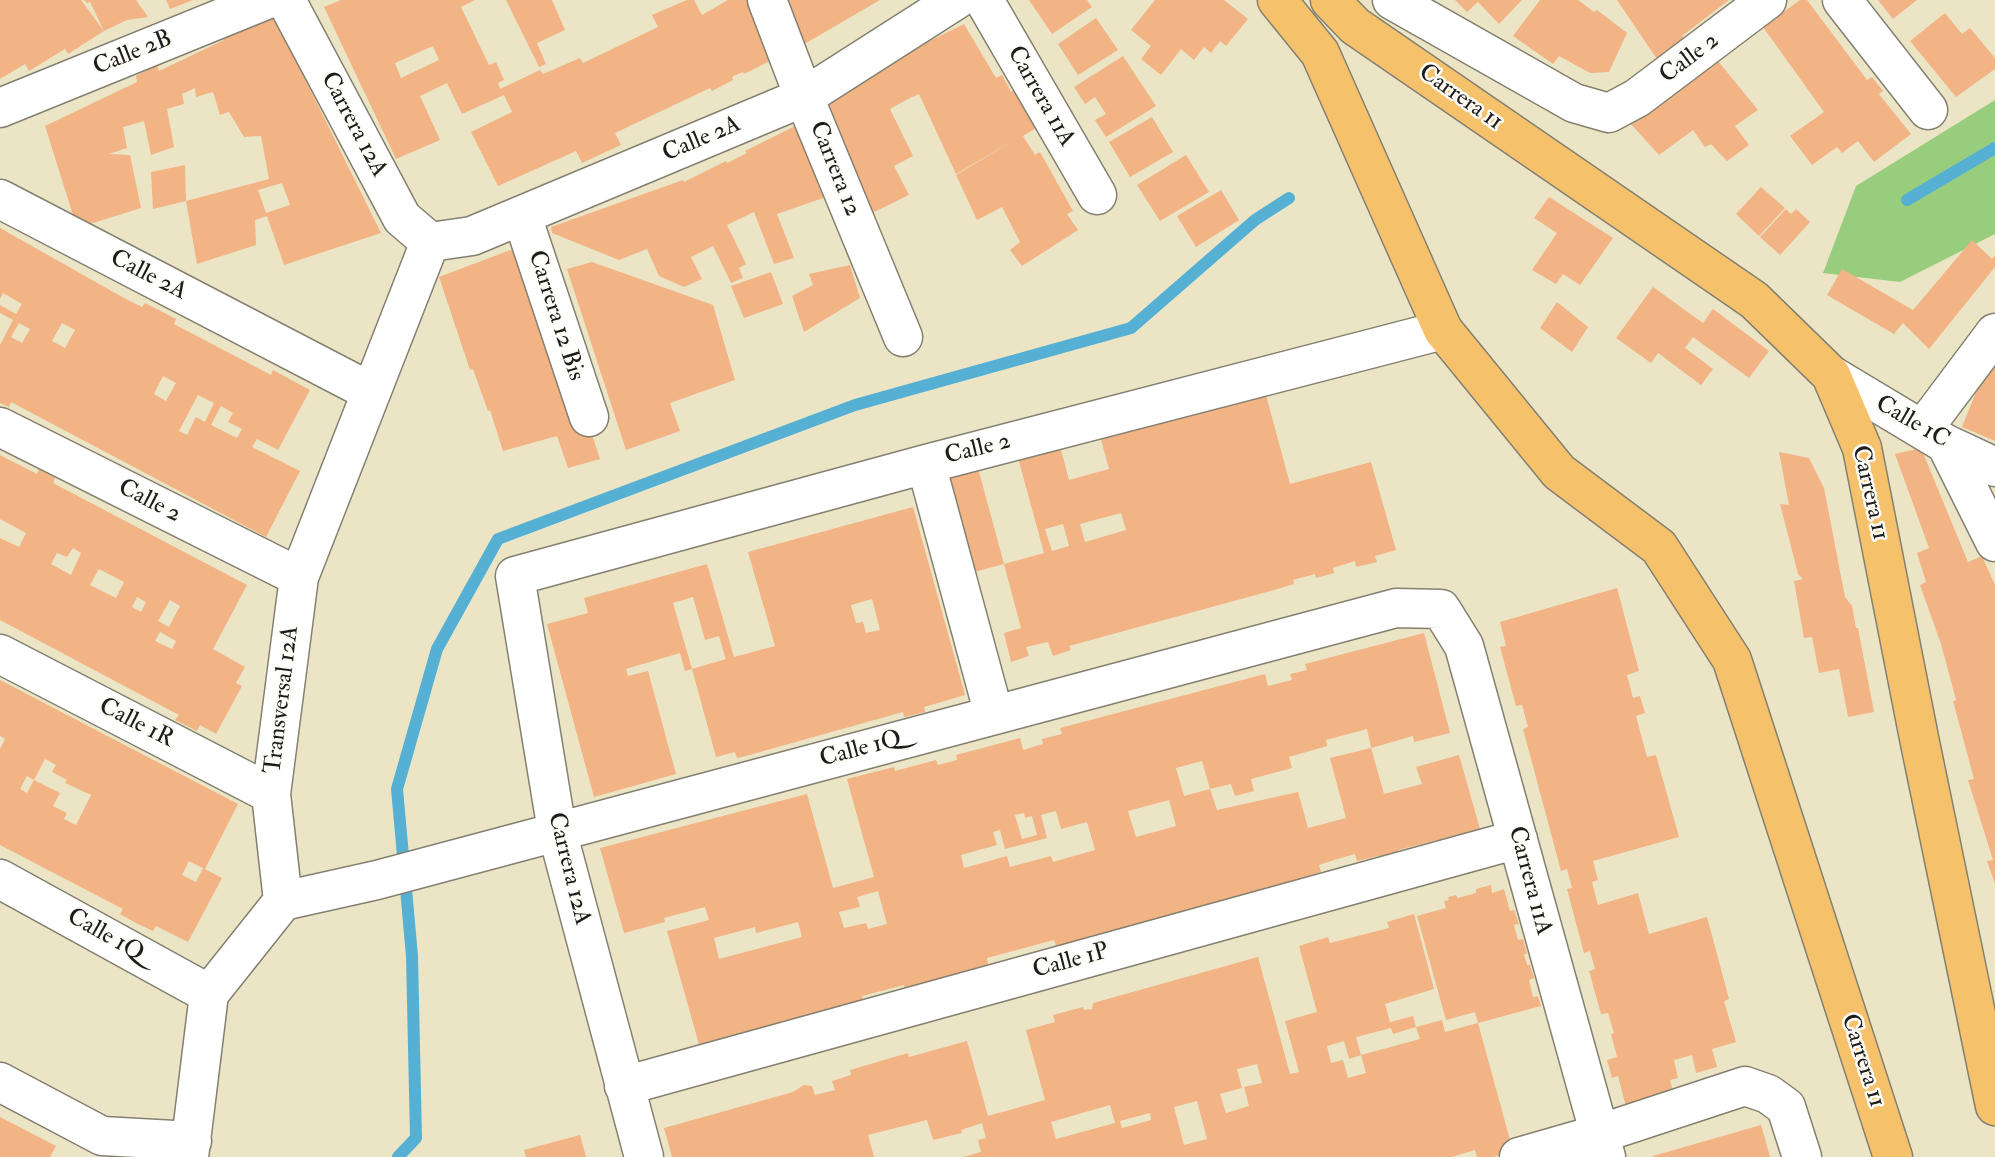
<!DOCTYPE html>
<html>
<head>
<meta charset="utf-8">
<style>
  body { margin:0 }
  canvas { display:block; background:#ebe5c6 }
</style>
</head>
<body>
<canvas width="1995" height="1157"></canvas>
<script>
const c = document.querySelector('canvas').getContext('2d');
c.lineJoin = 'round';
function paint(path, color) {
  c.fillStyle = color;
  c.fill(path, 'evenodd');
}
function toPath(rows) {
  const path = new Path2D();
  for (const r of rows) {
    path.moveTo(r[0], r[1]);
    for (let i = 2; i < r.length; i += 2) path.lineTo(r[i], r[i + 1]);
  }
  return path;
}
function stroke(path, color, width, dash) {
  c.strokeStyle = color;
  c.lineWidth = width;
  c.lineCap = dash ? 'butt' : 'round';
  c.setLineDash(dash || []);
  c.stroke(path);
}
function drawText(font, color, halo, rows, align = 'center') {
  c.font = font + ' "IM FELL Double Pica",serif';
  c.lineWidth = 5;
  c.setLineDash([]);
  c.textBaseline = 'middle';
  c.strokeStyle = halo;
  c.fillStyle = color;
  for (const [text, x, y, turn = 0] of rows) {
    c.save();
    c.translate(x, y);
    c.rotate((+turn || 0) * Math.PI / 180);
    c.textAlign = isNaN(turn) ? turn : align;
    if (halo) c.strokeText(text, 0, 0);
    c.fillText(text, 0, 0);
    c.restore();
  }
}
paint(toPath([
  [1995,100,1995,234,1900,282,1823,273,1856,186]
]), '#99cd7e');
stroke(toPath([
  [1907,200,1995,148],
  [398,1157,416,1138,412,956,397,789,437,649,498,539,855,405,1131,328,1255,220,1289,198]
]), '#56b0d3', 12);
paint(toPath([
  [0,0,81,0,104,31,68,54,65,49,29,71,25,64,0,79],
  [84,0,136,0,148,17,127,20,104,31,90,2,87,3],
  [166,0,193,0,170,9],
  [341,0,475,0,461,7,489,65,496,62,504,80,498,83,500,89,540,70,543,74,580,58,583,63,658,27,652,15,687,0,694,0,702,15,728,0,756,0,778,57,744,74,743,72,738,74,732,77,733,80,712,91,710,88,615,133,621,145,582,163,576,151,498,186,471,132,512,112,504,95,462,114,447,83,420,96,440,140,396,159,324,7],
  [433,46,439,60,401,78,395,63],
  [506,0,552,0,565,30,537,43,546,64,539,67],
  [781,0,880,0,801,46],
  [1029,0,1087,0,1092,7,1052,34],
  [1155,0,1224,0,1248,19,1226,46,1220,41,1211,53,1204,47,1194,60,1181,49,1161,75,1141,59,1151,46,1131,30],
  [1455,0,1522,0,1499,24,1478,2,1467,12],
  [1540,0,1578,0,1594,12,1597,10,1627,33,1609,72,1590,73,1559,56,1553,64,1513,36],
  [1617,0,1729,0,1682,36,1691,46,1663,68],
  [1800,0,1807,0,1867,80,1872,77,1883,91,1879,94,1911,134,1874,162,1858,141,1842,153,1837,147,1812,165,1790,136,1824,112,1763,27],
  [1878,0,1917,0,1893,19],
  [276,8,301,59,296,61,381,233,284,265,267,216,255,220,256,245,197,264,186,201,269,179,261,136,244,137,229,112,220,115,213,92,196,97,195,88,182,94,184,104,167,109,174,147,151,155,144,121,123,127,127,148,109,154,130,155,141,208,77,228,45,126,137,82,136,76,157,65,159,71,224,40,222,33],
  [282,183,290,205,266,213,258,190],
  [1945,13,1962,34,1970,28,1995,58,1995,69,1956,97,1910,41],
  [1096,18,1118,50,1078,75,1058,44],
  [964,24,996,78,1002,75,1011,92,1021,86,1043,124,1023,136,1035,155,1040,152,1073,211,1067,214,1078,230,1022,266,1010,250,1020,242,1002,207,977,220,956,175,1018,138,956,174,919,94,910,98,890,109,913,156,894,166,909,195,872,213,818,105,851,80],
  [1123,56,1156,106,1106,137,1095,120,1106,114,1095,97,1085,104,1074,87],
  [1718,61,1758,110,1735,126,1749,145,1727,161,1711,144,1705,147,1693,130,1659,155,1629,122],
  [1152,117,1173,152,1130,177,1109,142],
  [795,126,829,196,777,214,794,258,774,264,754,212,727,225,746,264,739,268,743,278,731,283,713,246,691,257,702,279,684,287,659,276,647,249,619,260,552,233,551,227,683,180,684,182,726,161,727,163,747,153,745,151],
  [1186,155,1209,192,1160,221,1137,185],
  [185,165,186,201,153,209,151,172],
  [1761,187,1785,208,1759,236,1736,214],
  [1221,190,1239,220,1196,247,1177,216],
  [1549,197,1613,238,1580,285,1563,274,1556,284,1532,270,1557,233,1534,218],
  [1786,209,1791,214,1796,209,1810,222,1780,255,1760,237],
  [0,228,124,298,142,307,145,303,176,319,174,324,271,375,273,370,310,390,278,450,257,439,252,447,300,471,266,537,11,402,9,407,0,403,0,345,13,320,0,313,0,305,16,314,22,304,3,293,0,299],
  [19,323,30,329,22,343,11,337],
  [62,323,75,330,65,348,52,341],
  [163,376,176,383,166,401,154,394],
  [198,395,214,403,205,422,196,417,187,435,179,431],
  [221,406,233,413,228,422,242,429,237,438,211,425],
  [1972,240,1992,259,1995,255,1995,267,1929,349,1903,323,1894,334,1827,295,1842,269,1913,310],
  [529,243,600,459,568,468,557,436,503,451,490,410,488,411,473,369,470,370,439,277],
  [592,262,713,305,735,380,670,403,680,431,626,450,567,269],
  [850,265,860,298,804,332,792,296,813,285,809,274],
  [771,272,783,304,744,318,731,286],
  [1653,287,1703,323,1713,309,1769,351,1749,378,1693,337,1685,348,1713,369,1701,385,1658,353,1651,363,1616,338],
  [1557,302,1588,327,1572,352,1540,328],
  [1995,350,1995,441,1962,427,1986,367],
  [1263,384,1290,484,1371,462,1396,550,1375,556,1377,562,1356,567,1355,561,1333,568,1334,573,1316,578,1315,574,1293,580,1294,584,1274,590,1069,646,1071,650,1053,656,1048,642,1026,647,1029,656,1011,662,1004,633,1021,628,1004,564,1044,553,1018,458,1060,446,1069,480,1109,469,1100,436],
  [1121,513,1126,530,1085,542,1080,524],
  [1063,524,1069,546,1052,551,1045,529],
  [1921,448,1968,562,1982,556,1995,585,1995,884,1987,861,1993,860,1968,780,1974,779,1953,701,1956,700,1941,644,1920,585,1926,582,1917,553,1929,548,1895,454],
  [1779,452,1809,458,1824,488,1845,597,1852,606,1856,628,1858,628,1874,712,1848,717,1839,669,1819,673,1812,637,1804,638,1794,581,1803,579,1798,574,1780,504,1789,505],
  [0,455,37,474,39,469,55,478,53,483,247,585,213,649,245,667,236,683,242,686,216,734,200,725,197,731,175,720,179,715,0,620,0,538,19,547,26,533,0,519],
  [73,548,81,553,71,575,51,564,57,553,67,557],
  [99,569,124,582,116,598,90,585],
  [137,597,146,602,141,612,132,607],
  [170,600,180,606,169,627,158,621],
  [160,632,176,641,172,649,155,641],
  [978,468,1004,564,963,575,937,479],
  [913,507,965,695,924,707,925,712,904,717,903,712,742,757,737,758,735,752,716,757,692,669,726,659,725,657,719,636,705,640,693,597,673,603,692,669,685,671,680,653,626,669,628,676,648,671,676,774,594,797,547,624,588,613,584,598,707,564,734,657,775,646,748,552],
  [872,599,880,630,866,633,863,622,856,623,851,605],
  [1617,588,1639,671,1627,675,1633,698,1640,696,1645,713,1636,716,1647,757,1656,755,1679,837,1593,861,1598,880,1592,882,1598,905,1638,893,1649,934,1707,917,1729,999,1724,1001,1736,1042,1712,1049,1717,1067,1696,1073,1692,1055,1674,1060,1678,1078,1670,1080,1676,1104,1629,1118,1618,1076,1612,1078,1607,1060,1617,1057,1611,1034,1614,1033,1608,1013,1601,1014,1589,971,1595,969,1590,951,1584,953,1567,889,1572,888,1567,869,1561,871,1523,729,1528,727,1522,705,1516,706,1500,647,1506,646,1500,622],
  [1424,633,1450,733,1414,742,1413,736,1371,748,1367,729,1326,740,1327,746,1289,757,1292,768,1251,779,1254,791,1235,796,1231,784,1210,789,1217,810,1298,792,1308,828,1346,818,1330,758,1371,748,1384,794,1422,784,1416,767,1459,755,1480,829,1398,850,1400,857,1380,862,1378,856,1357,861,1355,854,1337,859,1319,865,1321,872,1282,885,1075,942,1056,946,1054,940,987,958,989,968,906,991,904,985,862,996,864,1003,700,1048,667,931,709,920,705,907,664,918,665,922,624,933,600,848,807,794,833,888,874,877,847,779,894,767,895,771,936,760,938,765,957,760,956,755,1020,738,1023,750,1043,744,1042,739,1062,734,1060,728,1265,674,1268,686,1292,680,1290,674,1307,670,1305,664],
  [1202,761,1210,789,1184,796,1176,768],
  [1169,800,1176,826,1136,837,1128,811],
  [1056,811,1061,829,1087,822,1095,850,1053,862,1051,856,1010,867,1007,856,964,868,961,855,997,845,993,832,1000,830,1005,849,1047,838,1041,815],
  [1024,813,1025,818,1032,816,1037,835,1022,839,1015,815],
  [878,891,887,924,868,929,866,923,844,928,839,912,860,907,857,897],
  [798,922,802,937,719,959,714,938,755,927,756,933],
  [0,680,238,804,205,869,189,861,182,875,196,882,203,868,222,878,188,942,156,926,153,931,136,923,120,914,123,909,0,845,0,749,5,739,0,736],
  [45,759,56,765,52,772,67,780,65,783,91,795,76,825,64,819,67,813,53,806,60,793,34,780],
  [27,776,34,780,27,793,20,789],
  [1491,885,1492,893,1504,889,1510,911,1514,910,1519,924,1514,925,1518,940,1523,939,1527,954,1524,954,1527,965,1530,965,1534,978,1529,980,1533,997,1538,996,1541,1006,1478,1023,1513,1151,1493,1157,1477,1157,1475,1150,1451,1157,963,1157,981,1152,978,1140,986,1138,982,1123,961,1130,962,1133,933,1140,927,1120,868,1135,874,1157,672,1157,664,1128,793,1092,804,1085,812,1086,815,1095,835,1090,832,1081,851,1075,850,1070,908,1053,909,1057,967,1041,988,1116,1045,1100,1026,1030,1055,1022,1053,1015,1083,1007,1084,1010,1092,1009,1093,1003,1258,957,1290,1074,1299,1072,1285,1021,1317,1012,1299,946,1328,937,1330,943,1389,928,1387,922,1414,914,1434,989,1385,1004,1390,1022,1413,1016,1416,1027,1393,1034,1391,1028,1356,1037,1361,1055,1349,1059,1344,1041,1327,1046,1331,1063,1343,1060,1348,1078,1366,1073,1361,1055,1420,1039,1416,1027,1442,1020,1445,1032,1478,1023,1475,1012,1446,1020,1417,916,1446,908,1444,901,1449,900,1448,897,1456,895,1458,898,1476,893,1476,889],
  [1257,1064,1262,1083,1244,1087,1249,1106,1226,1113,1220,1094,1242,1088,1237,1069],
  [1197,1101,1207,1139,1184,1145,1174,1107],
  [1110,1105,1115,1123,1056,1139,1051,1122],
  [1150,1113,1151,1120,1122,1128,1120,1121],
  [0,1117,56,1146,50,1157,0,1157],
  [1761,1125,1770,1157,1653,1157,1653,1156],
  [580,1135,586,1157,526,1157,524,1150]
]), '#f2b385');
const minor = toPath([
  [286,0,402,218,430,242],
  [767,0,804,97,903,337],
  [984,0,1097,195],
  [1392,0,1574,103,1609,113,1637,98,1767,0],
  [1842,0,1928,110],
  [0,108,266,0],
  [0,199,371,392],
  [522,216,589,417],
  [430,242,472,236,804,97,956,0],
  [1831,375,1946,444,1995,467],
  [0,427,299,577],
  [1923,429,1995,333],
  [1946,444,1995,542],
  [926,464,994,715],
  [0,654,271,794],
  [0,879,209,994],
  [283,901,377,880,1396,608,1441,609,1464,646,1606,1157],
  [0,1082,102,1136,192,1141],
  [624,1086,1518,839],
  [189,1157,209,994,283,901,271,794,299,577,430,242],
  [644,1157,557,831,515,576,926,464,1443,330],
  [1519,1157,1599,1134,1745,1086,1768,1094,1786,1107,1802,1157]
]);
const major = toPath([
  [1277,0,1320,53,1443,330,1559,472,1659,547,1732,660,1893,1157],
  [1330,0,1355,26,1754,300,1831,375,1862,448,1919,738,1995,1106]
]);
stroke(minor, '#848071', 41);
stroke(major, '#848071', 41);
stroke(minor, '#fff', 38);
stroke(major, '#f6c16b', 38);
drawText('24px', '#1c1c1c', '#fdfcf7', [
  ["Calle 2B",133,54,-22],
  ["Calle 2",1690,59,-37],
  ["Carrera 11A",1040,97,60],
  ["Carrera 11",1460,98,35],
  ["Carrera 12A",353,125,62],
  ["Calle 2A",702,140,-23],
  ["Carrera 12",834,169,68],
  ["Calle 2A",148,276,27],
  ["Carrera 12 Bis",555,316,72],
  ["Calle 1C",1912,423,30],
  ["Calle 2",978,450,-14],
  ["Carrera 11",1869,493,77],
  ["Calle 2",149,502,27],
  ["Transversal 12A",283,700,-83],
  ["Calle 1R",136,724,27],
  ["Calle 1Q",861,750,-15],
  ["Carrera 12A",568,869,76],
  ["Carrera 11A",1529,881,75],
  ["Calle 1Q",105,936,29],
  ["Calle 1P",1071,962,-15],
  ["Carrera 11",1862,1061,72]
]);
</script>
</body>
</html>
